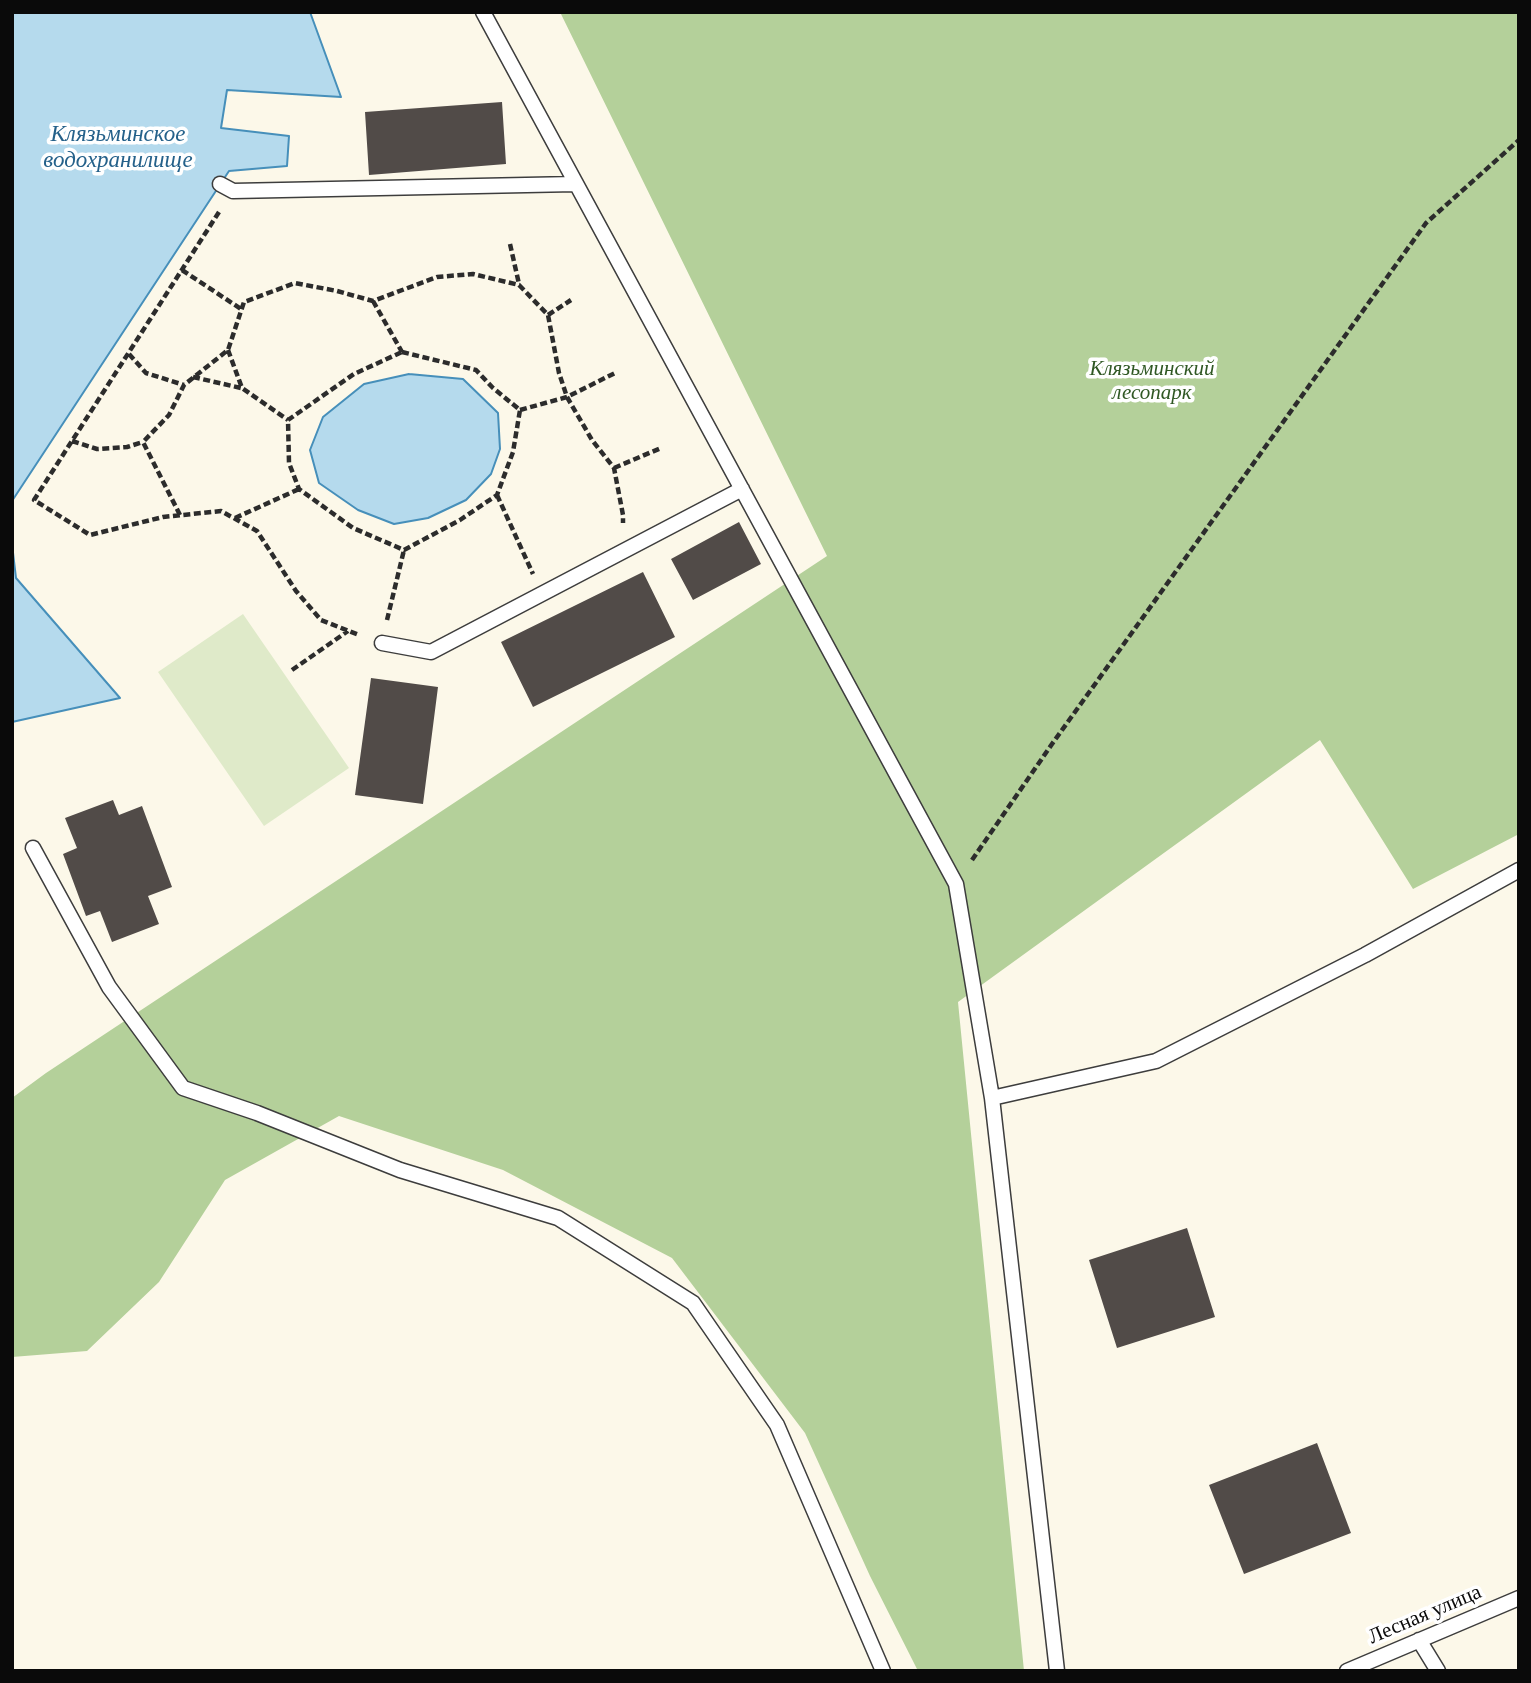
<!DOCTYPE html>
<html>
<head>
<meta charset="utf-8">
<style>
  body { margin:0 }
  #map { position:relative; width:1531px; height:1683px; overflow:hidden; background:#fcf8e9; font-family:Georgia,serif }
  canvas { display:block }
  .frame { position:absolute; inset:0; border:14px solid #0a0a0a; pointer-events:none }
</style>
</head>
<body>
<div id="map">
<canvas width="1531" height="1683"></canvas>
<div class="frame"></div>
</div>
<script>
const c = document.querySelector('canvas').getContext('2d');
c.lineJoin = 'round';
function paint(path, color) {
  c.fillStyle = color;
  c.fill(path, 'evenodd');
}
function toPath(rows) {
  const path = new Path2D();
  for (const r of rows) {
    path.moveTo(r[0], r[1]);
    for (let i = 2; i < r.length; i += 2) path.lineTo(r[i], r[i + 1]);
  }
  return path;
}
function stroke(path, color, width, dash) {
  c.strokeStyle = color;
  c.lineWidth = width;
  c.lineCap = dash ? 'butt' : 'round';
  c.setLineDash(dash || []);
  c.stroke(path);
}
function drawText(font, color, halo, rows, align = 'center') {
  c.font = font + ' Georgia,serif';
  c.lineWidth = 7;
  c.setLineDash([]);
  c.textBaseline = 'middle';
  c.strokeStyle = halo;
  c.fillStyle = color;
  for (const [text, x, y, turn = 0] of rows) {
    c.save();
    c.translate(x, y);
    c.rotate((+turn || 0) * Math.PI / 180);
    c.textAlign = isNaN(turn) ? turn : align;
    if (halo) c.strokeText(text, 0, 0);
    c.fillText(text, 0, 0);
    c.restore();
  }
}
paint(toPath([
  [560,12,1519,12,1519,834,1413,889,1320,740,958,1002,1024,1671,918,1671,870,1576,805,1433,672,1258,503,1170,339,1116,225,1180,159,1282,87,1351,12,1357,12,1098,46,1073,827,556]
]), '#b4d09a');
paint(toPath([
  [243,614,349,768,264,826,158,672]
]), '#dfeac9');
const water = toPath([
  [12,12,310,12,341,97,227,90,221,128,289,136,287,166,229,171,12,501,12,12],
  [409,374,463,379,498,413,500,449,491,474,466,500,428,518,394,524,358,510,319,483,310,450,323,417,364,384,409,374],
  [12,544,16,578,120,698,12,722,12,544]
]);
paint(water, '#b5daed');
stroke(water, '#468fba', 2);
paint(toPath([
  [502,102,506,164,369,175,365,112],
  [739,522,761,564,693,600,671,559],
  [643,572,675,637,533,707,501,642],
  [371,678,438,687,423,804,355,795],
  [113,800,119,815,142,806,172,887,148,896,159,924,112,942,100,911,86,916,63,854,77,848,65,818],
  [1187,1228,1215,1317,1117,1348,1089,1260],
  [1317,1443,1351,1533,1244,1574,1209,1485]
]), '#514b48');
const service = toPath([
  [483,12,956,884,992,1098,1057,1671],
  [220,184,233,191,575,184],
  [382,643,431,652,742,489],
  [33,848,109,987,183,1088,257,1113,400,1170,558,1218,693,1303,777,1425,883,1671],
  [992,1098,1156,1061,1365,955,1519,870],
  [1419,1640,1438,1671],
  [1347,1671,1519,1598]
]);
stroke(service, '#3d3d3d', 17);
stroke(toPath([
  [219,212,34,500,90,535,163,517,221,511,257,531,296,591,321,620,359,635],
  [510,244,519,284],
  [182,270,241,309],
  [373,301,402,352],
  [548,315,571,300],
  [228,350,242,388,288,420],
  [402,352,476,370,493,388,520,410,513,452,497,495,460,520,404,550,353,528,299,489,289,463,288,420,354,374,402,352],
  [129,354,146,373,184,385],
  [193,377,241,388],
  [520,410,567,397,615,373],
  [72,441,97,449,127,447,143,442],
  [614,468,661,448],
  [497,495,533,574],
  [180,515,143,442,169,415,184,385,228,350,244,302,295,283,337,291,373,301,437,277,473,274,519,285,548,315,559,373,567,397,592,440,614,468,623,515,623,523],
  [235,518,299,489],
  [387,620,404,550],
  [292,670,348,631],
  [972,860,1052,744,1426,223,1519,140]
]), '#2c2c2c', 4.5, [7, 3.5]);
stroke(service, '#fff', 14);
drawText('italic 21px', '#305824', '#fff', [
  ["Клязьминский",1152,369],
  ["лесопарк",1152,393]
]);
drawText('21px', '#0a0a0a', '#fff', [
  ["Лесная улица",1425,1615,-23]
]);
drawText('italic 23px', '#25618a', '#fff', [
  ["Клязьминское",118,135],
  ["водохранилище",118,161]
]);
</script>
</body>
</html>
